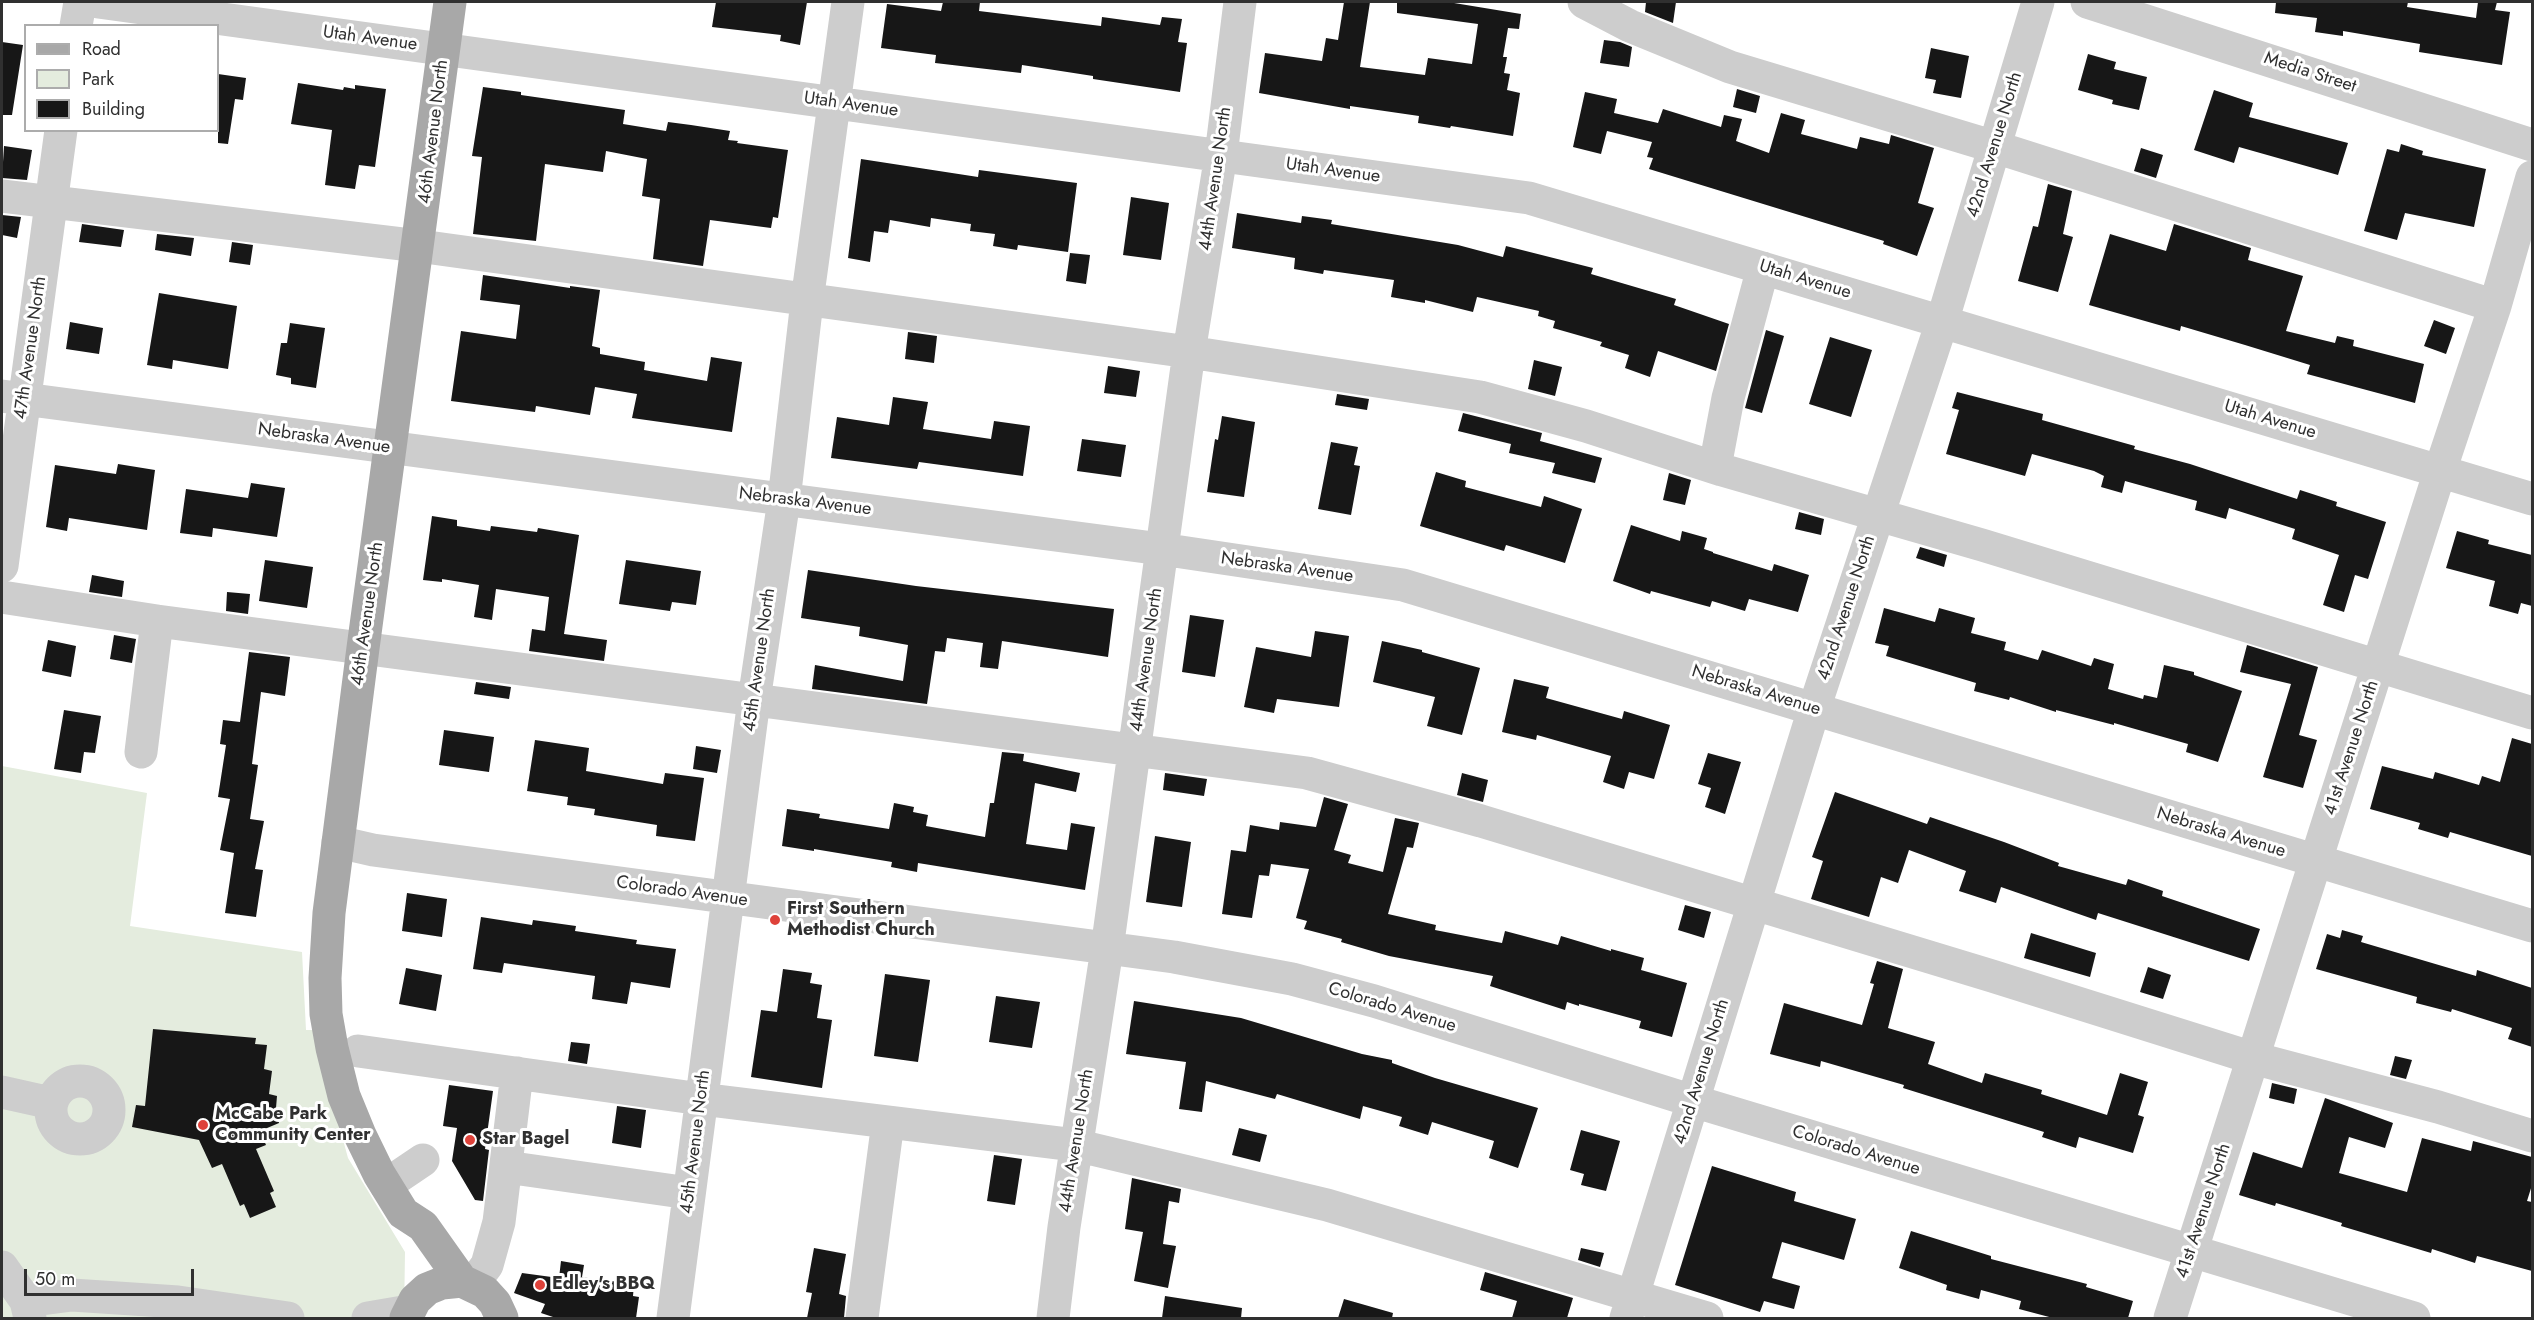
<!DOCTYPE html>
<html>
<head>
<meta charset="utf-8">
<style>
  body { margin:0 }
  #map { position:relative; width:2534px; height:1320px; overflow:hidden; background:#fff; font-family:Jost,sans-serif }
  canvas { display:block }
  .frame { position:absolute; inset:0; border:3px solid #303030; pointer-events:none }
  .legend { position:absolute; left:24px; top:24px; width:195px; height:108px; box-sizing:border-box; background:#fff; border:2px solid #acacac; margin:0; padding:8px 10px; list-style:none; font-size:18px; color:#303030 }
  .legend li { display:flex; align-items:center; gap:12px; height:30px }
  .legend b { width:30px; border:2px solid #acacac }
  .scale { position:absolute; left:24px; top:1269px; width:170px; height:27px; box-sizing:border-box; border:3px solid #303030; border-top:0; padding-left:8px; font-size:18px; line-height:21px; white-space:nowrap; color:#303030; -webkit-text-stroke:4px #fff; paint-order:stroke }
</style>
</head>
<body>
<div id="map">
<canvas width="2534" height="1320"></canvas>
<div class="frame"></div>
<ul class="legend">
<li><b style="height:8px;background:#a8a8a8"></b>Road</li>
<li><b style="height:16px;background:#e4ecde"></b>Park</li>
<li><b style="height:16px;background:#171717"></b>Building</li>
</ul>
<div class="scale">50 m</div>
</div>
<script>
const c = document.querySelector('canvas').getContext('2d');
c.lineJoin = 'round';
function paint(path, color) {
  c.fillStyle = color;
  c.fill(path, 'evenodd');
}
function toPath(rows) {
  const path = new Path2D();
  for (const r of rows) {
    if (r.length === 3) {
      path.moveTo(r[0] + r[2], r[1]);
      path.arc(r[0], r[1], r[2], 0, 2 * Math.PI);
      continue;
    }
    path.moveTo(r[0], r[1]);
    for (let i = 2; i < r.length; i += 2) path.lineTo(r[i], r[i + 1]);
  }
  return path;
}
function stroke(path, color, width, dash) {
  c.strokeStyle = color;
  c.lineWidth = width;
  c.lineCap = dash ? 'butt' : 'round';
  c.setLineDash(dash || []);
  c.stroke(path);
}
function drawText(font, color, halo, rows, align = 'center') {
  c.font = font + ' Jost,sans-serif';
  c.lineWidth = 6;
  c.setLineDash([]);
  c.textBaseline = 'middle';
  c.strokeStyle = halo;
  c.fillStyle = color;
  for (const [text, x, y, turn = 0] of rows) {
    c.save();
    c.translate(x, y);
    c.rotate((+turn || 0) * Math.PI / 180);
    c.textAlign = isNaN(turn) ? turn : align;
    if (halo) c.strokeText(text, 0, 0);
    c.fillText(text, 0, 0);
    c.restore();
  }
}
paint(toPath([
  [2,766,147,793,130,926,302,952,306,1030,313,1030,348,1158,405,1252,404,1318,2,1318]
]), '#e4ecde');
paint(toPath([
  [716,2,807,2,800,45,780,41,781,35,712,27],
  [943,2,980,2,979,11,1101,26,1102,17,1160,25,1162,17,1182,19,1178,42,1187,43,1180,92,1093,79,1093,76,1022,65,1021,73,935,63,936,55,881,48,887,4,941,11],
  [1344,2,1370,2,1360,67,1425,75,1428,58,1472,64,1478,24,1397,13,1397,2,1448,2,1521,14,1519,29,1508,28,1503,57,1507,57,1504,73,1510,74,1507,90,1520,93,1513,136,1451,126,1450,128,1418,123,1419,116,1350,106,1350,109,1259,93,1265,53,1322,61,1326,38,1338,40],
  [1646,2,1676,2,1673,23,1645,12],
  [2276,2,2408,2,2407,7,2476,18,2478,2,2497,2,2495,10,2510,12,2502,65,2419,52,2420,44,2343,31,2343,36,2315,32,2317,18,2275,13],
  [1604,40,1620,42,1632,47,1629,67,1600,63],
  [2,42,23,45,12,115,2,115],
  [1931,48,1969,56,1961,98,1933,93,1936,80,1925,78],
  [2088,54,2116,62,2114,69,2147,77,2139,110,2112,104,2113,100,2078,90],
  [218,74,246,78,243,100,235,99,228,144,218,143],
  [298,83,343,90,344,87,355,89,355,85,386,89,375,167,359,165,355,189,325,185,332,130,291,124],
  [483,87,521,92,521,95,625,110,623,124,666,131,668,122,691,125,730,131,728,140,738,141,737,143,788,150,778,218,773,217,771,228,710,220,703,266,653,259,660,199,642,196,647,159,606,151,603,172,545,164,536,241,473,234,482,157,472,156],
  [1737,89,1760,96,1756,113,1733,107],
  [2214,90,2253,103,2249,117,2348,143,2338,175,2239,147,2234,163,2194,150],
  [1585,92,1617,99,1614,113,1658,123,1663,109,1721,127,1724,115,1742,119,1736,141,1769,153,1781,113,1805,120,1801,134,1857,149,1860,137,1889,144,1891,135,1934,148,1918,203,1934,208,1917,256,1883,244,1884,241,1649,169,1653,158,1647,157,1652,142,1607,131,1601,154,1573,147],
  [2401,144,2423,151,2422,155,2486,169,2474,227,2405,213,2397,240,2364,231,2387,149,2399,152],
  [4,146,32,150,27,180,2,178],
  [2141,148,2163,155,2156,178,2134,171],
  [861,159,978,177,979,170,1077,183,1068,252,1018,245,1017,250,993,246,995,234,970,231,971,224,931,218,930,227,890,220,888,233,874,231,870,262,848,258],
  [2048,184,2072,191,2063,234,2073,237,2058,292,2018,281,2033,226,2038,227],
  [1131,197,1169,203,1161,260,1123,255],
  [1237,213,1301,223,1302,216,1332,220,1331,224,1458,245,1503,257,1506,246,1593,268,1591,274,1676,299,1674,305,1729,324,1716,371,1658,351,1650,377,1625,368,1629,355,1600,346,1602,342,1553,328,1555,321,1538,316,1539,311,1477,297,1473,312,1425,300,1425,303,1391,297,1394,280,1324,270,1323,274,1294,269,1295,258,1232,248],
  [2,215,21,217,17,238,2,235],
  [82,224,124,230,121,247,79,242],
  [2174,224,2251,248,2248,260,2303,276,2286,331,2335,343,2337,336,2354,340,2353,346,2424,364,2415,403,2307,374,2310,365,2245,345,2181,326,2180,331,2089,305,2110,234,2166,251],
  [157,234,194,238,191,256,155,250],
  [232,242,253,245,250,265,229,262],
  [1070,253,1090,255,1086,284,1066,281],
  [483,275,570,288,570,286,600,290,592,346,600,348,600,354,645,362,644,370,707,381,711,357,742,362,732,432,632,418,637,394,595,387,590,415,536,406,535,412,451,401,461,331,516,339,520,305,480,300],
  [159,293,237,306,228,369,173,360,172,369,147,365],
  [2434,320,2455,328,2446,354,2424,346],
  [70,322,103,328,99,354,66,349],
  [290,323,325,328,316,388,291,384,291,378,276,375,281,343,287,343],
  [1766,330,1784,336,1762,413,1745,408],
  [908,332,937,336,934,363,905,359],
  [1830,337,1872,350,1851,417,1809,404],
  [1534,360,1562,367,1555,396,1528,389],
  [1108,366,1140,371,1136,397,1104,393],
  [1957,392,2043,414,2042,420,2135,446,2134,449,2190,464,2297,499,2300,490,2337,502,2336,506,2386,522,2368,579,2355,575,2344,612,2323,605,2339,555,2292,539,2295,529,2229,508,2226,519,2195,510,2197,501,2125,481,2122,493,2101,487,2104,476,2094,471,2032,454,2025,476,1946,454,1959,410,1952,408],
  [1337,394,1369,399,1367,410,1335,405],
  [893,397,928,402,923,429,991,439,994,421,1030,426,1023,476,919,462,917,469,831,458,837,417,889,425],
  [1463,413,1542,433,1540,441,1602,458,1595,483,1552,473,1555,463,1509,453,1511,444,1458,431],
  [1222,416,1255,422,1244,497,1207,492,1215,439,1218,440],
  [1082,439,1126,445,1121,477,1077,471],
  [1331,442,1358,447,1354,465,1360,466,1351,515,1318,509],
  [118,464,155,470,147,530,69,518,67,531,46,527,55,465,116,474],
  [1436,472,1466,481,1465,487,1541,507,1544,496,1582,509,1565,563,1506,545,1504,551,1420,526],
  [1669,473,1691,480,1685,505,1663,500],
  [251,483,285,488,277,537,213,528,212,537,180,533,186,489,248,498],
  [1799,512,1824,519,1821,535,1795,529],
  [432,516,457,520,457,526,490,531,491,526,537,532,538,528,579,535,564,634,607,640,604,661,529,651,532,629,545,631,549,597,496,589,492,620,474,617,479,585,442,579,442,582,423,580],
  [1631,525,1680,541,1682,531,1707,538,1704,549,1713,552,1713,553,1772,571,1774,564,1809,575,1798,612,1749,599,1745,611,1712,601,1710,607,1651,591,1650,594,1613,581],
  [2457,531,2489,540,2488,544,2532,555,2532,606,2521,603,2518,614,2489,606,2495,581,2446,568],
  [1920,547,1947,555,1944,567,1916,558],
  [265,560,313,567,307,608,259,601],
  [626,560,701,571,696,605,672,602,670,611,619,604],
  [808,570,916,586,1114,609,1108,657,1002,641,998,669,980,667,983,643,947,638,945,652,935,651,927,704,812,689,815,665,903,681,908,645,859,636,860,627,801,618],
  [92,575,124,581,122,597,89,592],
  [227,592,250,594,248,614,226,611],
  [1884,608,1935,622,1939,608,1975,618,1971,633,2006,642,2004,650,2038,660,2042,650,2091,666,2094,658,2114,664,2108,689,2143,699,2144,695,2157,698,2164,665,2194,672,2194,675,2242,691,2218,762,2186,752,2188,744,2114,723,2114,725,2056,710,2056,712,2010,697,2009,700,1974,691,1976,683,1886,656,1889,646,1875,643],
  [1190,615,1224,620,1215,677,1182,672],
  [1315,631,1349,636,1339,707,1277,699,1274,713,1244,707,1256,647,1311,657],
  [114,635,136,639,132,663,110,659],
  [48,640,76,646,71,677,42,671],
  [1382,641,1422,650,1422,652,1480,668,1462,735,1427,726,1435,697,1373,682],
  [2247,645,2318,667,2299,735,2317,740,2303,788,2263,777,2291,684,2240,672],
  [249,652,290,657,285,696,261,692,252,764,258,765,250,819,264,821,255,869,263,870,256,917,225,913,234,853,220,850,230,799,218,797,226,745,220,744,223,720,240,722],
  [1514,679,1549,687,1546,698,1622,719,1624,711,1670,725,1654,779,1629,772,1624,789,1603,782,1611,756,1537,735,1536,740,1502,732],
  [476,682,511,687,509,699,474,694],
  [64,710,101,716,95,753,84,752,81,773,54,769],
  [444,730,494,737,489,772,439,765],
  [2512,738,2532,744,2532,856,2450,832,2448,838,2418,829,2420,823,2370,809,2382,766,2433,779,2435,772,2479,785,2482,776,2500,782],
  [535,740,589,748,586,771,663,784,665,773,704,778,695,841,656,836,657,825,594,815,595,809,567,805,568,797,527,791],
  [696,746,721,750,717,773,693,769],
  [1002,752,1024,754,1023,761,1080,773,1076,792,1035,783,1026,844,1067,850,1071,823,1095,827,1085,890,918,863,917,872,891,867,892,862,814,849,814,851,782,846,787,809,820,814,819,818,889,829,894,803,914,807,913,812,928,815,926,826,985,837,990,803,994,803],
  [1708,753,1741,762,1725,814,1705,807,1711,788,1698,784],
  [1165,773,1207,779,1204,796,1163,790],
  [1462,773,1488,780,1483,802,1457,795],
  [1835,792,1927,824,1930,817,2004,842,2059,863,2058,866,2126,885,2128,879,2163,891,2162,896,2260,929,2249,961,2098,913,2096,920,2001,887,1996,903,1959,891,1966,871,1909,850,1898,883,1881,877,1869,917,1811,899,1823,861,1812,857],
  [1324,797,1348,804,1334,850,1351,855,1348,863,1383,872,1395,818,1419,823,1413,848,1407,847,1388,914,1436,925,1435,930,1502,943,1505,931,1558,945,1561,936,1611,951,1611,949,1644,958,1641,970,1687,983,1672,1037,1639,1028,1641,1021,1579,1004,1579,1006,1567,1002,1565,1010,1490,986,1493,976,1389,956,1341,942,1342,939,1304,929,1307,921,1296,918,1309,869,1271,864,1269,876,1259,875,1252,918,1222,914,1231,850,1246,852,1250,825,1279,830,1280,822,1316,827],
  [1155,836,1191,842,1182,907,1146,902],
  [407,893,447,899,442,937,402,931],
  [1685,905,1711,912,1704,938,1678,930],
  [481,917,532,925,533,920,576,926,575,931,637,940,636,944,676,949,670,988,631,982,627,1004,592,999,595,976,504,963,502,973,473,969],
  [2342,930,2363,936,2361,942,2476,976,2477,970,2532,988,2532,1047,2508,1039,2512,1028,2452,1009,2451,1012,2416,1003,2417,997,2316,969,2327,934,2340,938],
  [2031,933,2096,953,2090,977,2024,958],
  [1877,961,1903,969,1888,1028,1935,1042,1928,1064,1982,1083,1985,1073,2042,1090,2041,1094,2107,1115,2120,1073,2148,1082,2138,1115,2144,1117,2133,1153,2079,1137,2076,1148,2042,1137,2044,1132,1903,1088,1904,1085,1821,1061,1820,1067,1770,1054,1784,1003,1862,1025,1874,984,1870,983],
  [2148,967,2171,975,2163,999,2140,992],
  [406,968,442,975,436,1011,399,1004],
  [783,969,812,973,810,983,822,985,817,1018,832,1020,822,1088,751,1077,761,1010,777,1012],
  [885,974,930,980,918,1062,874,1056],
  [996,996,1040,1002,1032,1048,989,1042],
  [1134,1001,1241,1018,1362,1054,1392,1060,1392,1063,1435,1078,1538,1108,1518,1168,1489,1158,1494,1141,1432,1122,1428,1135,1399,1126,1402,1117,1363,1106,1360,1119,1277,1094,1275,1099,1206,1081,1202,1112,1179,1109,1186,1062,1126,1054],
  [153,1029,256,1038,255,1044,267,1045,264,1069,272,1071,269,1094,277,1096,276,1108,279,1123,260,1131,266,1145,256,1149,274,1191,270,1193,276,1207,250,1218,244,1204,240,1206,222,1164,212,1168,199,1140,132,1127,136,1105,145,1106],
  [571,1042,590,1044,587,1064,568,1061],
  [2395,1056,2412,1060,2406,1079,2390,1075],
  [2272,1083,2297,1089,2294,1104,2269,1098],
  [449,1085,493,1091,485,1149,489,1150,483,1201,475,1200,452,1161,457,1128,443,1126],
  [2325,1098,2393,1123,2385,1148,2349,1137,2339,1173,2407,1192,2422,1138,2471,1151,2473,1141,2532,1157,2532,1185,2527,1201,2532,1202,2532,1271,2477,1256,2475,1263,2432,1249,2431,1253,2341,1226,2342,1223,2276,1203,2275,1206,2239,1195,2253,1152,2302,1168],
  [617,1106,646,1110,641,1148,612,1143],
  [1239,1128,1267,1135,1260,1162,1232,1155],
  [1581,1130,1620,1141,1606,1191,1581,1185,1584,1174,1570,1170],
  [994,1155,1022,1159,1015,1205,987,1201],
  [1712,1166,1796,1192,1794,1201,1856,1219,1844,1260,1782,1242,1772,1278,1800,1286,1794,1309,1764,1301,1760,1312,1675,1285],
  [1132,1178,1181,1189,1179,1203,1169,1201,1163,1244,1176,1246,1168,1288,1134,1281,1143,1232,1125,1229],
  [1911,1231,1991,1256,1991,1259,2087,1284,2086,1287,2133,1301,2128,1318,2053,1318,2019,1309,2021,1301,1981,1290,1979,1299,1946,1290,1947,1285,1899,1268],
  [814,1248,846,1254,839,1294,846,1296,844,1318,807,1318,812,1293,806,1292],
  [1581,1248,1604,1253,1600,1267,1578,1260],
  [561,1261,584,1265,582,1277,634,1284,633,1296,639,1297,636,1318,556,1318,541,1313,545,1304,514,1293,522,1273,559,1278],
  [1485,1272,1573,1298,1567,1318,1512,1318,1517,1301,1480,1290],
  [1165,1296,1242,1308,1241,1318,1162,1318],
  [1344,1299,1393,1313,1392,1318,1338,1318]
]), '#171717');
stroke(toPath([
  [98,2,1529,198,2532,499],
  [1584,2,1630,26,1730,67,1995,147,2495,306],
  [2087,2,2532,145],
  [76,26,80,2],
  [2,196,419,246,1189,352,1480,397,1586,426,1722,470,1982,545,2532,713],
  [2,396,1161,549,1403,585,2532,926],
  [1715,467,1728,398,1763,268],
  [2,566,61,130],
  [2,597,157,621,141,752],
  [157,621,1307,773,1481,821,1992,976,2253,1058,2438,1107,2532,1136],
  [338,842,373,850,1174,957,1292,979,1374,1001,1693,1101,2414,1318],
  [358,1051,701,1099,1075,1145,1327,1205,1707,1318],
  [80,1110,29],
  [2,1092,51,1103],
  [506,1167,689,1193],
  [386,1185,423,1160],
  [2,1267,26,1301,30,1318],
  [472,1285,487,1265,499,1222,517,1073],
  [26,1301,72,1295,178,1302,288,1318],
  [368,1318,409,1311],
  [673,1318,754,700,784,500,807,301,848,2],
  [862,1318,888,1122],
  [1053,1318,1064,1227,1107,949,1189,352,1221,155,1240,2],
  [1626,1318,1814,709,1942,322,2038,2],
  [2170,1318,2440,471,2495,306,2532,177]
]), '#cdcdcd', 33);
stroke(toPath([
  [450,2,363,648,329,913,325,978,326,1014,332,1048,344,1096,360,1135,379,1174,403,1213,423,1226,462,1281],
  [406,1318,415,1300,427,1289,442,1283,462,1281,485,1292,495,1303,502,1318]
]), '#a8a8a8', 33);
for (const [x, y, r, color] of [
  [775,920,6,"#de423a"],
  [203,1125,6,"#de423a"],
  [470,1140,6,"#de423a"],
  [540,1285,6,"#de423a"]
]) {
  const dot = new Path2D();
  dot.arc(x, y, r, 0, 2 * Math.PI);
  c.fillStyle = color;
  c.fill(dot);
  stroke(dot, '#fff', 2);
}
drawText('18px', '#303030', '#fff', [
  ["Utah Avenue",370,39,8],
  ["Media Street",2310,73,18],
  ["Utah Avenue",851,105,8],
  ["46th Avenue North",434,132,-83],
  ["42nd Avenue North",1995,145,-73],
  ["Utah Avenue",1333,171,8],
  ["44th Avenue North",1216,179,-82],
  ["Utah Avenue",1805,280,17],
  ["47th Avenue North",31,348,-82],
  ["Utah Avenue",2270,420,17],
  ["Nebraska Avenue",324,439,8],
  ["Nebraska Avenue",805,502,7],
  ["Nebraska Avenue",1287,568,8],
  ["42nd Avenue North",1847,608,-72],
  ["46th Avenue North",368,614,-82],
  ["45th Avenue North",760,660,-82],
  ["44th Avenue North",1147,660,-82],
  ["Nebraska Avenue",1756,691,17],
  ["41st Avenue North",2352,748,-72],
  ["Nebraska Avenue",2221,833,17],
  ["Colorado Avenue",682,892,8],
  ["Colorado Avenue",1392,1008,17],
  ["42nd Avenue North",1702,1072,-73],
  ["44th Avenue North",1077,1141,-81],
  ["45th Avenue North",696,1142,-83],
  ["Colorado Avenue",1856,1151,17],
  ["41st Avenue North",2204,1211,-72]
]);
drawText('bold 18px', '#303030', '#fff', [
  ["First Southern",787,910],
  ["Methodist Church",787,931],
  ["McCabe Park",215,1115],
  ["Community Center",215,1136],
  ["Star Bagel",482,1140],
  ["Edley's BBQ",552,1285]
], 'left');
</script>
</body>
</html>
